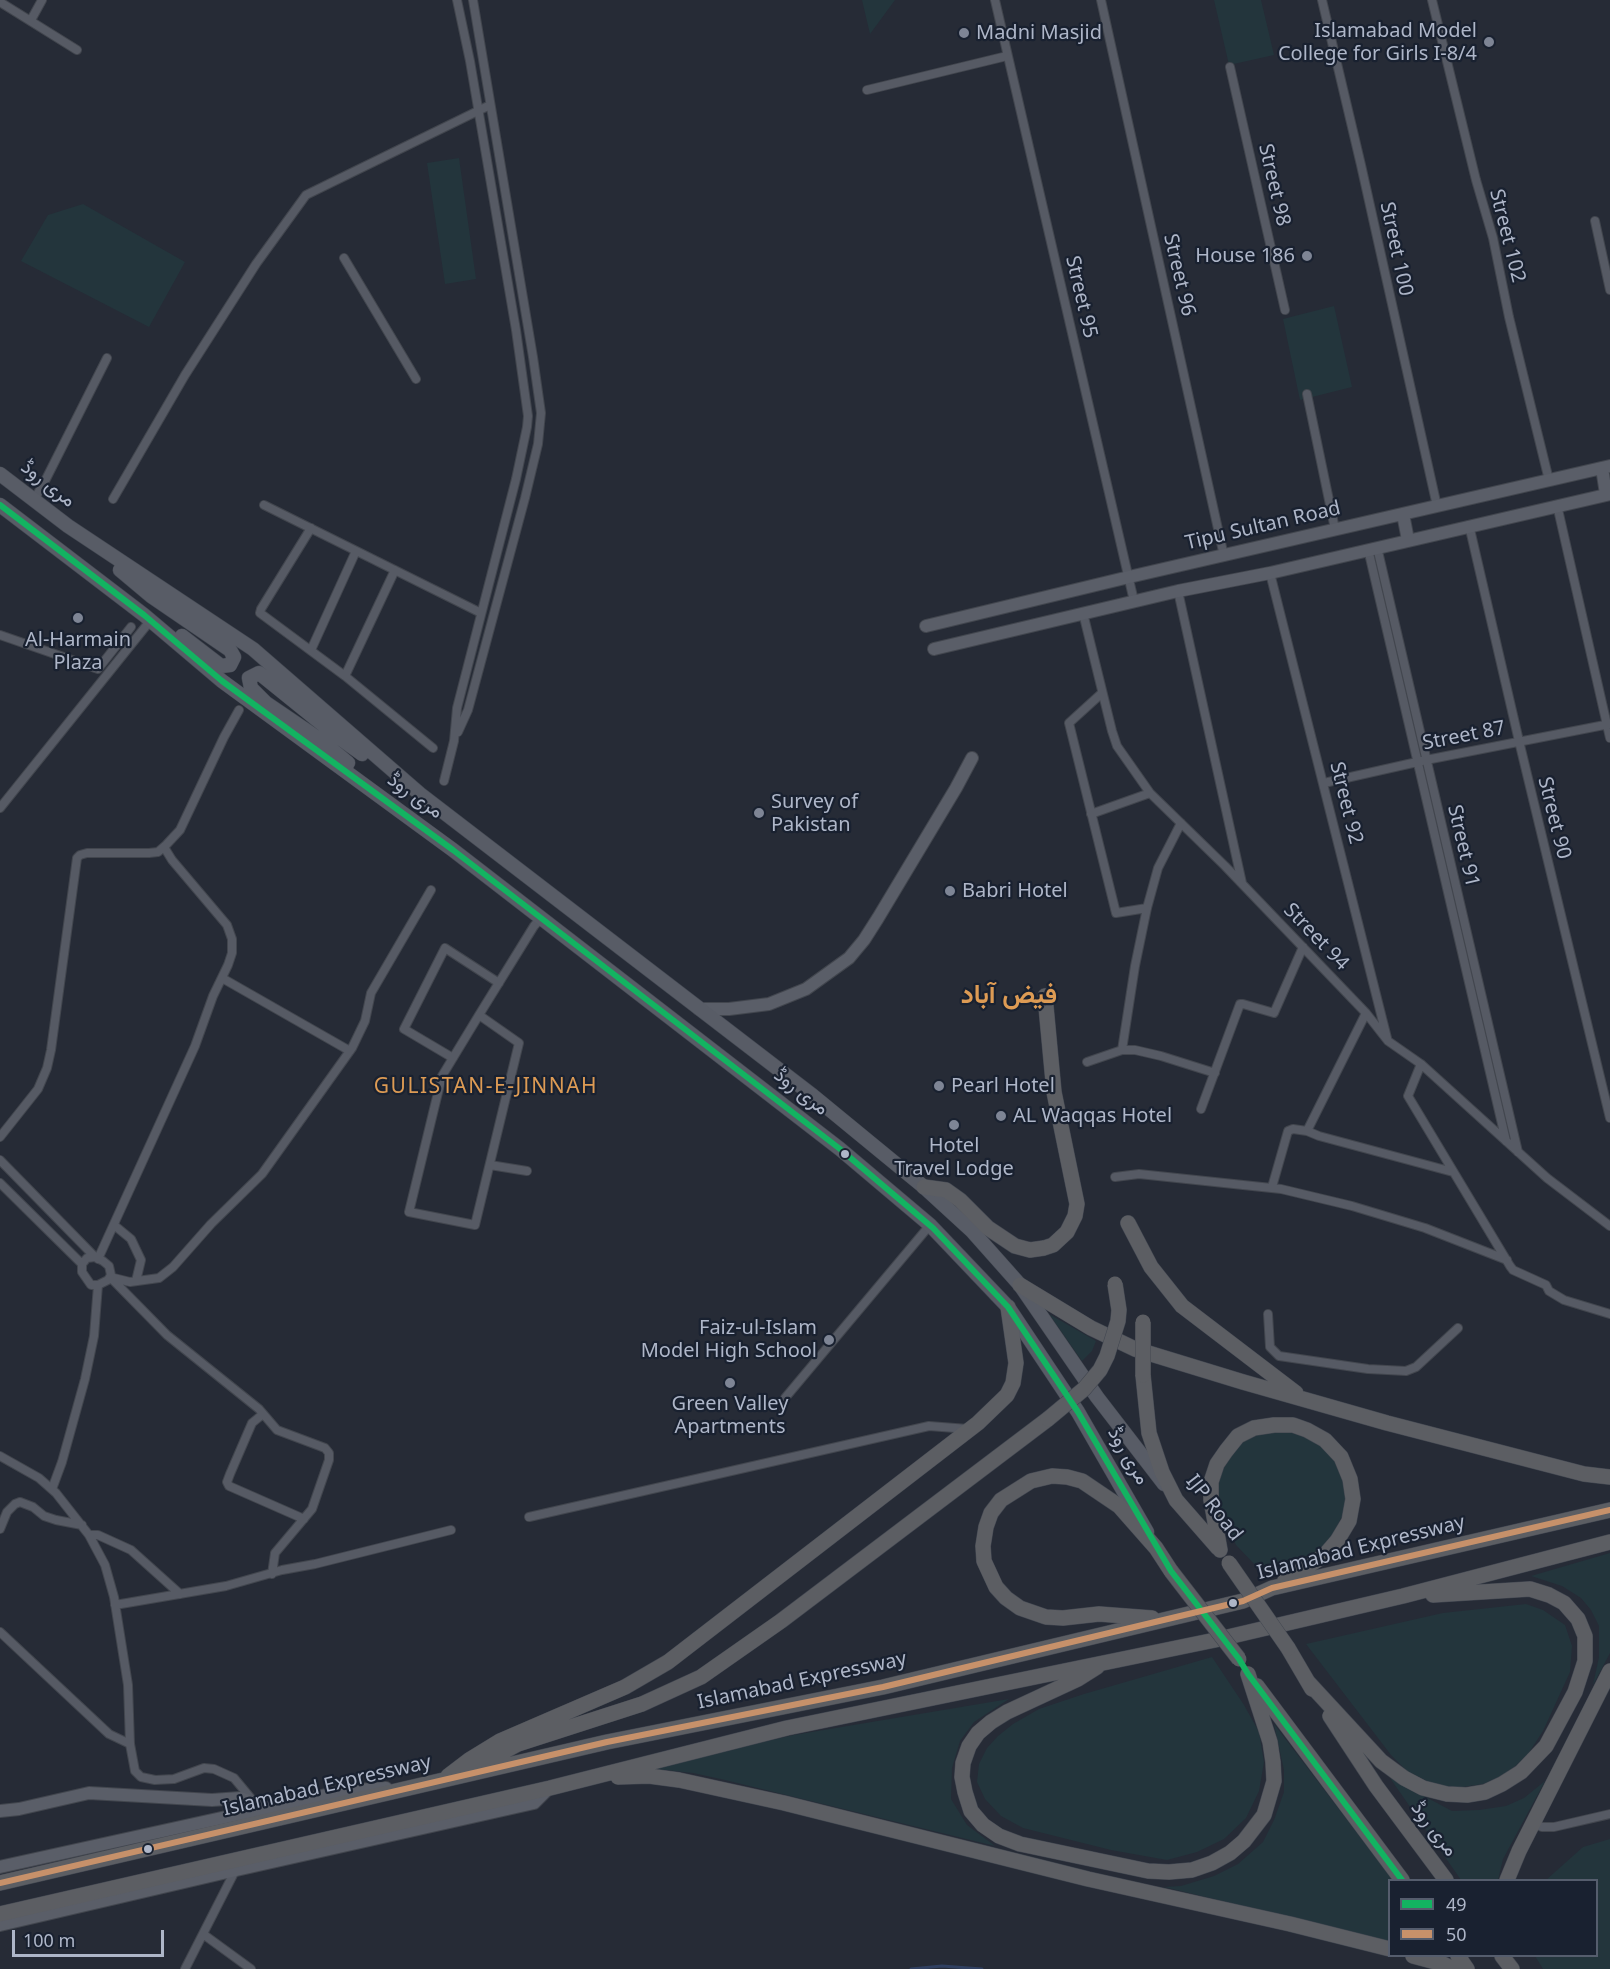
<!DOCTYPE html>
<html>
<head>
<meta charset="utf-8">
<style>
  body { margin:0 }
  #map { position:relative; width:1610px; height:1969px; overflow:hidden; background:#262b36; font-family:"Noto Sans",sans-serif }
  canvas { display:block }
  .legend { position:absolute; left:1388px; top:1879px; width:210px; height:78px; box-sizing:border-box; background:#192130; border:2px solid #555d6d; margin:0; padding:8px 10px; list-style:none; font-size:18px; color:#aeb6c8 }
  .legend li { display:flex; align-items:center; gap:12px; height:30px }
  .legend b { width:30px; border:2px solid #555d6d }
  .scale { position:absolute; left:12px; top:1930px; width:152px; height:27px; box-sizing:border-box; border:3px solid #aeb6c8; border-top:0; padding-left:8px; font-size:18px; line-height:21px; white-space:nowrap; color:#aeb6c8; -webkit-text-stroke:4px #192130; paint-order:stroke }
</style>
</head>
<body>
<div id="map">
<canvas width="1610" height="1969"></canvas>
<ul class="legend">
<li><b style="height:8px;background:#13b361"></b>49</li>
<li><b style="height:8px;background:#c7916a"></b>50</li>
</ul>
<div class="scale">100 m</div>
</div>
<script>
const c = document.querySelector('canvas').getContext('2d');
c.lineJoin = 'round';
function paint(path, color) {
  c.fillStyle = color;
  c.fill(path, 'evenodd');
}
function toPath(rows) {
  const path = new Path2D();
  for (const r of rows) {
    path.moveTo(r[0], r[1]);
    for (let i = 2; i < r.length; i += 2) path.lineTo(r[i], r[i + 1]);
  }
  return path;
}
function stroke(path, color, width, dash) {
  c.strokeStyle = color;
  c.lineWidth = width;
  c.lineCap = dash ? 'butt' : 'round';
  c.setLineDash(dash || []);
  c.stroke(path);
}
function drawText(font, color, halo, rows, align = 'center') {
  c.font = font + ' "Noto Sans",Vazirmatn,sans-serif';
  c.lineWidth = 4.5;
  c.setLineDash([]);
  c.textBaseline = 'middle';
  c.strokeStyle = halo;
  c.fillStyle = color;
  for (const [text, x, y, turn = 0] of rows) {
    c.save();
    c.translate(x, y);
    c.rotate((+turn || 0) * Math.PI / 180);
    c.textAlign = isNaN(turn) ? turn : align;
    if (halo) c.strokeText(text, 0, 0);
    c.fillText(text, 0, 0);
    c.restore();
  }
}
paint(toPath([
  [862,0,895,0,870,34],
  [1214,0,1261,0,1274,55,1229,65],
  [459,158,476,279,445,284,427,163],
  [83,204,185,262,149,327,21,261,48,215],
  [1334,306,1352,387,1300,400,1283,319],
  [1049,1314,1096,1341,1092,1351,1082,1361],
  [1281,1430,1303,1434,1320,1442,1334,1457,1344,1477,1347,1495,1345,1511,1329,1541,1311,1555,1257,1567,1236,1545,1217,1502,1218,1480,1229,1456,1242,1442,1258,1435],
  [1610,1553,1610,1653,1593,1685,1599,1657,1599,1626,1591,1610,1581,1598,1562,1586,1531,1576],
  [1526,1604,1543,1610,1565,1625,1572,1646,1570,1672,1543,1731,1528,1754,1508,1773,1483,1784,1455,1788,1429,1782,1408,1772,1391,1755,1306,1644,1443,1613],
  [1212,1657,1244,1705,1259,1732,1264,1762,1259,1791,1246,1818,1224,1839,1197,1852,1167,1860,1111,1850,1023,1828,1001,1816,985,1799,977,1782,979,1764,987,1748,998,1736,1013,1724,1039,1709,1084,1694],
  [1009,1699,974,1722,960,1741,952,1768,951,1799,967,1825,995,1846,725,1780,693,1773,648,1768,794,1735],
  [1274,1724,1393,1880,1390,1880,1389,1941,1164,1887,1181,1886,1214,1876,1238,1864,1263,1842,1274,1820,1284,1792,1284,1770],
  [1390,1778,1452,1811,1479,1810,1506,1806,1524,1798,1545,1781,1503,1859,1498,1880,1461,1880],
  [1610,1839,1610,1969,1543,1969,1535,1956,1596,1956,1596,1880,1546,1880,1583,1847]
]), '#23353c');
stroke(toPath([
  [911,1969,942,1966,982,1969]
]), '#304061', 3);
const street = toPath([
  [995,0,1134,601],
  [1101,0,1224,556],
  [1322,0,1361,165,1437,506],
  [1432,0,1476,180,1493,238,1509,317,1549,480],
  [0,2,77,50],
  [31,20,42,0],
  [1230,67,1285,310],
  [867,90,1007,56],
  [1595,221,1610,290],
  [344,258,416,379],
  [1307,394,1335,529],
  [113,499,185,375,256,264,306,195,490,105],
  [34,500,46,479,107,358],
  [264,505,481,613],
  [1557,505,1610,738],
  [1469,525,1519,741,1610,1118],
  [311,528,261,609,260,613,345,676,433,748],
  [1377,547,1518,1152],
  [1368,549,1506,1141],
  [1270,573,1387,1038],
  [1178,591,1242,883],
  [1083,613,1112,731,1117,746,1150,793,1225,866,1366,1013,1388,1041,1421,1064,1547,1178,1610,1226],
  [0,635,98,669,131,627],
  [311,650,356,551],
  [345,676,395,570],
  [1102,693,1069,723,1116,913,1147,908],
  [458,732,468,710,525,498,538,444,541,413,533,357,473,0],
  [444,781,454,741,457,708,516,479,527,427,528,416,516,330,470,61,457,0],
  [1324,783,1426,760,1610,724],
  [0,808,150,621],
  [1091,814,1150,793],
  [222,978,350,1051],
  [479,1015,519,1043,475,1225,409,1212,442,1076,479,1015,534,926,541,918],
  [1122,1050,1135,966,1147,908,1158,868,1181,823],
  [453,1058,404,1029,445,948,499,983],
  [1087,1062,1122,1050,1135,1050,1161,1056,1215,1073],
  [1421,1064,1408,1096,1510,1266,1513,1270,1546,1285,1549,1291,1564,1300,1610,1314],
  [1201,1109,1240,1004,1243,1004,1274,1013,1303,947],
  [1307,1131,1366,1013],
  [0,1137,38,1089,47,1068,51,1050,77,858,80,855,87,853,149,853,158,852,166,845,180,830,224,737,239,710],
  [0,1160,95,1257],
  [490,1165,527,1171],
  [1115,1177,1139,1174,1281,1189,1352,1206,1425,1228,1507,1260],
  [0,1183,82,1264],
  [1272,1187,1288,1131,1293,1129,1307,1131,1319,1136,1453,1172],
  [114,1225,131,1239,141,1260,136,1281],
  [95,1257,103,1261,109,1266,111,1275,108,1280,98,1285,91,1285,82,1272,82,1264,87,1258,95,1257],
  [98,1259,195,1046,213,996,228,965,232,953,232,939,227,925,172,860,164,847],
  [110,1277,130,1282,159,1278,173,1267,211,1224,262,1174,352,1048,365,1021,371,993,431,890],
  [110,1277,167,1335,259,1409,277,1430,325,1448,329,1453,329,1460,312,1509,275,1553,272,1574],
  [1268,1314,1270,1347,1279,1356,1368,1369,1406,1371,1416,1367,1458,1328],
  [785,1398,930,1225],
  [263,1414,252,1423,230,1474,227,1482,229,1486,304,1519],
  [0,1456,39,1478,56,1493,89,1535,105,1565,114,1597,128,1685,130,1744,135,1771,141,1777,155,1780,174,1779,204,1768,214,1769,234,1778,254,1802],
  [52,1489,62,1462,85,1379,94,1336,98,1285],
  [529,1517,929,1426,968,1429],
  [0,1529,7,1512,15,1504,20,1502,33,1507,44,1516,56,1520,82,1525],
  [89,1535,98,1535,131,1550,180,1594],
  [115,1605,226,1586,282,1570,315,1564,451,1530],
  [0,1632,109,1734,130,1744],
  [1533,1823,1542,1827,1554,1827,1610,1814],
  [203,1934,251,1969],
  [185,1969,235,1871]
]);
const secondary = toPath([
  [1602,468,1606,494],
  [1403,514,1408,540],
  [926,626,1129,577,1610,466],
  [934,649,1178,591,1270,573,1610,494],
  [699,1009,729,1009,769,1004,806,989,849,958,864,940,878,918,956,788,972,758],
  [0,1811,19,1809,89,1793,212,1800,240,1798,267,1808],
  [0,1867,344,1791,386,1788],
  [0,1925,223,1873,534,1803,549,1788]
]);
const primary = toPath([
  [0,474,68,526,253,649,420,794,812,1095,924,1187,972,1231,1020,1285,1097,1397,1164,1484],
  [0,505,144,615,222,681,453,850,840,1149,930,1225,1008,1307,1078,1412,1147,1532],
  [120,570,151,596,230,650,234,657,230,665,221,666,182,636],
  [348,763,319,739,266,703,251,688,249,678,259,673,337,736,362,754]
]);
const highway = toPath([
  [924,1187,946,1190,960,1200,988,1228,1015,1246,1030,1250,1044,1248,1053,1245,1067,1232,1075,1216,1077,1204,1054,1092,1045,996],
  [1128,1223,1151,1267,1182,1306,1296,1393],
  [1020,1285,1091,1328,1135,1349,1243,1382,1387,1423,1584,1474,1610,1477],
  [1143,1375,1149,1433,1162,1472,1176,1500,1218,1548],
  [1220,1550,1211,1500,1211,1482,1217,1464,1226,1451,1238,1436,1254,1428,1274,1425,1293,1425,1307,1430,1325,1440,1341,1457,1350,1479,1353,1499,1349,1521,1337,1541,1324,1556,1285,1580],
  [1152,1618,1099,1614,1063,1618,1046,1617,1020,1608,1006,1598,996,1587,984,1561,983,1546,986,1527,991,1513,1001,1500,1031,1481,1052,1476,1067,1477,1082,1481,1119,1506,1156,1548,1171,1571],
  [1288,1648,1312,1689],
  [1097,1667,1078,1679,1007,1712,991,1722,978,1733,969,1746,963,1763,962,1777,965,1792,971,1811,983,1825,999,1836,1020,1844,1148,1871,1169,1872,1192,1870,1212,1863,1230,1853,1244,1841,1264,1815,1274,1781,1273,1762,1270,1742,1248,1674],
  [1308,1682,1381,1761,1404,1778,1423,1788,1447,1794,1467,1795,1485,1792,1502,1784,1521,1772,1546,1746,1575,1692,1585,1661,1585,1636,1578,1619,1564,1603,1549,1595,1530,1589,1433,1595],
  [1257,1686,1402,1880],
  [1330,1716,1376,1786,1446,1880],
  [481,1764,518,1744,642,1704,701,1677,781,1621,1048,1419],
  [448,1776,469,1760,500,1741,625,1687,668,1662,978,1423,1007,1395,1013,1383,1016,1363,1008,1307],
  [618,1777,649,1776,679,1780,784,1803,1088,1879,1290,1924,1390,1949],
  [1507,1880,1519,1851,1610,1671],
  [0,1883,607,1742,883,1687,1243,1601,1272,1588,1610,1510],
  [0,1914,550,1788,787,1728,1215,1640,1403,1596,1610,1542],
  [1413,1956,1443,1964,1453,1969],
  [1458,1956,1467,1969],
  [1502,1956,1512,1969]
]);
stroke(street, '#42464e', 10);
stroke(secondary, '#42464e', 14);
stroke(primary, '#434852', 15);
stroke(highway, '#424751', 16);
stroke(street, '#565a64', 8);
stroke(secondary, '#5a5e68', 12);
stroke(primary, '#585c66', 14);
stroke(highway, '#5c5e63', 15);
const highwayBridge = toPath([
  [1143,1322,1143,1375],
  [1048,1419,1084,1389,1100,1370,1107,1356,1118,1321,1119,1310,1115,1284],
  [1229,1563,1288,1648],
  [1171,1571,1239,1659]
]);
stroke(highwayBridge, '#424751', 16, []);
stroke(highwayBridge, '#5c5e63', 15);
stroke(toPath([
  [0,505,144,615,222,681,453,850,840,1149,933,1228,1008,1307,1078,1412,1171,1571,1239,1659,1248,1674,1402,1880]
]), '#13b361', 6);
stroke(toPath([
  [0,1883,607,1742,883,1687,1243,1601,1272,1588,1610,1510]
]), '#c7916a', 6);
for (const [x, y, r, color] of [
  [964,33,6,"#7e8595"],
  [1489,42,6,"#7e8595"],
  [1307,256,6,"#7e8595"],
  [78,618,6,"#7e8595"],
  [759,813,6,"#7e8595"],
  [950,891,6,"#7e8595"],
  [939,1086,6,"#7e8595"],
  [1001,1116,6,"#7e8595"],
  [954,1125,6,"#7e8595"],
  [845,1154,5,"#aeb6c8"],
  [829,1340,6,"#7e8595"],
  [730,1383,6,"#7e8595"],
  [1233,1603,5,"#aeb6c8"],
  [148,1849,5,"#aeb6c8"]
]) {
  const dot = new Path2D();
  dot.arc(x, y, r, 0, 2 * Math.PI);
  c.fillStyle = color;
  c.fill(dot);
  stroke(dot, '#192130', 2);
}
drawText('20px', '#aeb6c8', '#192130', [
  ["Islamabad Model",1477,31,"right"],
  ["College for Girls I-8/4",1477,54,"right"],
  ["Madni Masjid",976,33],
  ["House 186",1295,256,"right"],
  ["Al-Harmain",78,640,"center"],
  ["Plaza",78,663,"center"],
  ["Survey of",771,802],
  ["Pakistan",771,825],
  ["Babri Hotel",962,891],
  ["Pearl Hotel",951,1086],
  ["AL Waqqas Hotel",1013,1116],
  ["Hotel",954,1146,"center"],
  ["Travel Lodge",954,1169,"center"],
  ["Faiz-ul-Islam",817,1328,"right"],
  ["Model High School",817,1351,"right"],
  ["Green Valley",730,1404,"center"],
  ["Apartments",730,1427,"center"]
], 'left');
drawText('20px', '#aeb6c8', '#192130', [
  ["Street 98",1274,185,77],
  ["Street 102",1507,236,76],
  ["Street 100",1396,249,78],
  ["Street 96",1179,275,77],
  ["Street 95",1081,297,77],
  ["مری روڈ",48,484,38],
  ["Tipu Sultan Road",1263,526,-13],
  ["Street 87",1464,736,-11],
  ["مری روڈ",415,796,36],
  ["Street 92",1346,803,76],
  ["Street 90",1554,818,76],
  ["Street 91",1463,846,77],
  ["Street 94",1316,937,46],
  ["مری روڈ",801,1092,38],
  ["مری روڈ",1128,1456,60],
  ["IJP Road",1214,1508,52],
  ["Islamabad Expressway",1361,1548,-14],
  ["Islamabad Expressway",802,1681,-12],
  ["Islamabad Expressway",327,1786,-13],
  ["مری روڈ",1434,1829,53]
]);
c.letterSpacing = '1.5px';
drawText('21px', '#dd9b54', '#192130', [
  ["GULISTAN-E-JINNAH",486,1087]
]);
c.letterSpacing = '0px';
drawText('bold 26px', '#dd9b54', '#192130', [
  ["فیض آباد",1009,996]
]);
</script>
</body>
</html>
